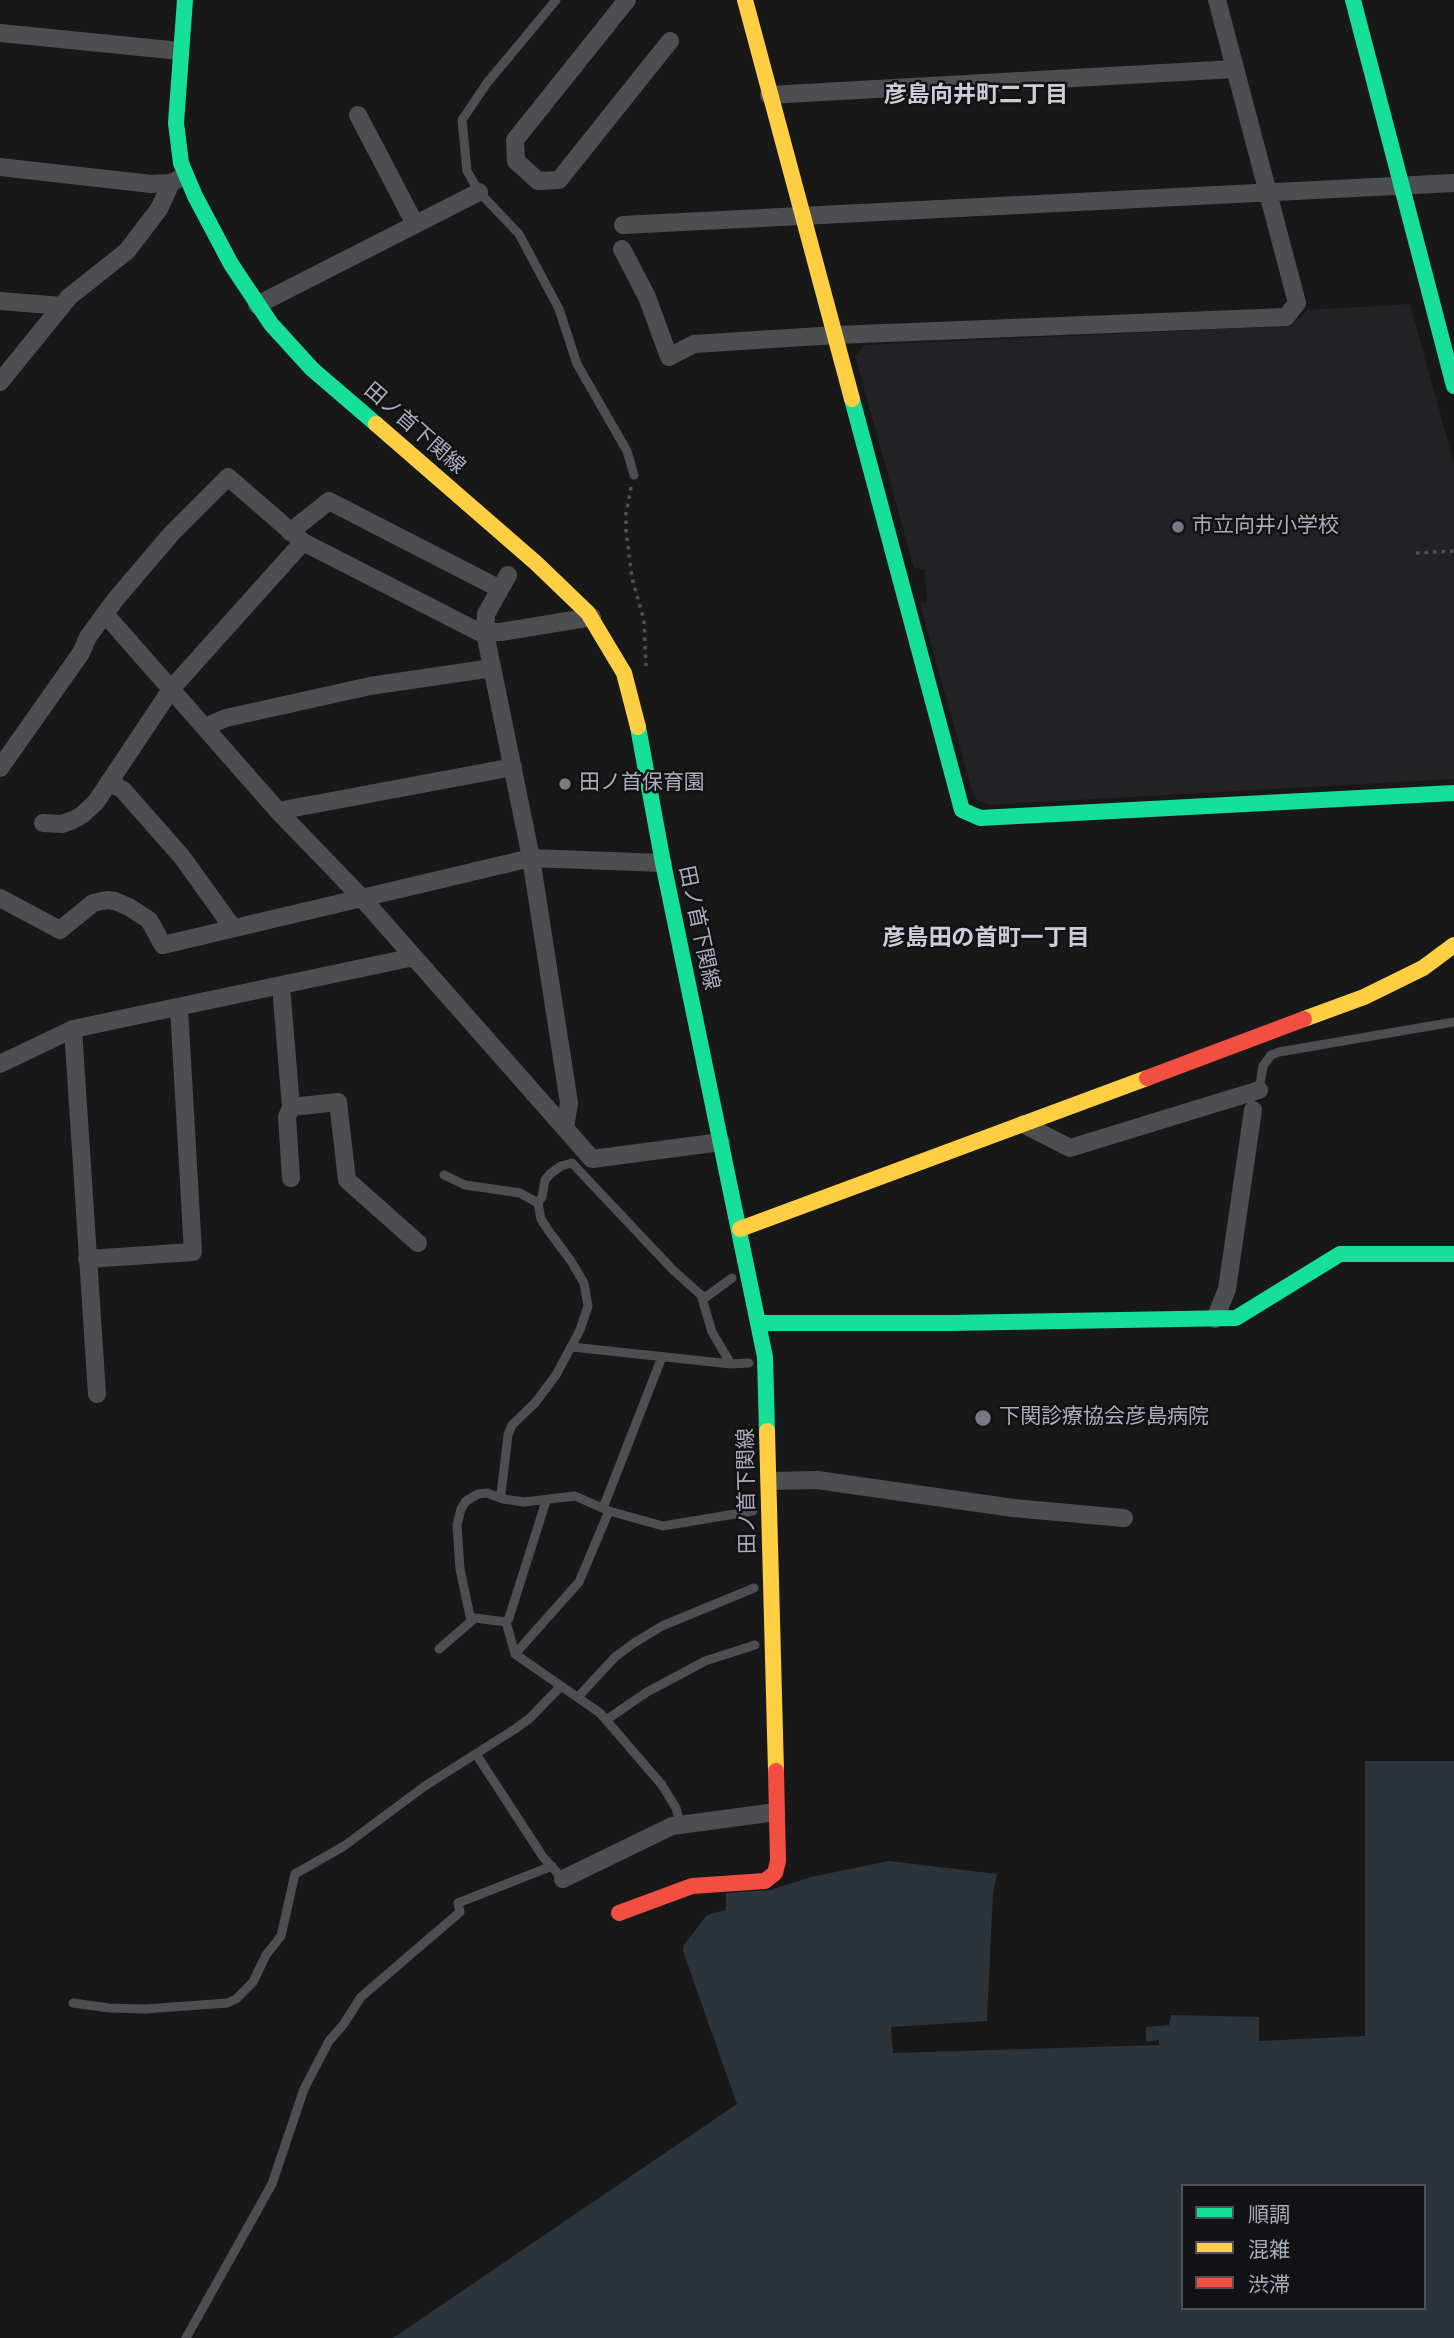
<!DOCTYPE html>
<html>
<head>
<meta charset="utf-8">
<style>
  body { margin:0 }
  #map { position:relative; width:1454px; height:2338px; overflow:hidden; background:#181819; font-family:"DejaVu Sans","Noto Sans JP",sans-serif }
  canvas { display:block }
  .legend { position:absolute; left:1181px; top:2184px; width:245px; height:126px; box-sizing:border-box; background:#121215; border:2px solid #4e5157; margin:0; padding:9px 12px; list-style:none; font-size:21px; color:#a9afba }
  .legend li { display:flex; align-items:center; gap:14px; height:35px }
  .legend b { width:35px; border:2px solid #4e5157 }
</style>
</head>
<body>
<div id="map">
<canvas width="1454" height="2338"></canvas>
<ul class="legend">
<li><b style="height:9px;background:#16e098"></b>順調</li>
<li><b style="height:9px;background:#ffcf43"></b>混雑</li>
<li><b style="height:9px;background:#f24e42"></b>渋滞</li>
</ul>
</div>
<script>
const c = document.querySelector('canvas').getContext('2d');
c.lineJoin = 'round';
function paint(path, color) {
  c.fillStyle = color;
  c.fill(path, 'evenodd');
}
function toPath(rows) {
  const path = new Path2D();
  for (const r of rows) {
    path.moveTo(r[0], r[1]);
    for (let i = 2; i < r.length; i += 2) path.lineTo(r[i], r[i + 1]);
  }
  return path;
}
function stroke(path, color, width, dash) {
  c.strokeStyle = color;
  c.lineWidth = width;
  c.lineCap = dash ? 'butt' : 'round';
  c.setLineDash(dash || []);
  c.stroke(path);
}
function drawText(font, color, halo, rows, align = 'center') {
  c.font = font + ' "DejaVu Sans","Noto Sans JP",sans-serif';
  c.lineWidth = 5;
  c.setLineDash([]);
  c.textBaseline = 'middle';
  c.strokeStyle = halo;
  c.fillStyle = color;
  for (const [text, x, y, turn = 0] of rows) {
    c.save();
    c.translate(x, y);
    c.rotate((+turn || 0) * Math.PI / 180);
    c.textAlign = isNaN(turn) ? turn : align;
    if (halo) c.strokeText(text, 0, 0);
    c.fillText(text, 0, 0);
    c.restore();
  }
}
paint(toPath([
  [1410,304,1454,464,1454,779,988,805,974,798,920,604,927,602,925,570,914,568,855,356,865,345,1292,326,1307,310]
]), '#222225');
paint(toPath([
  [1365,1761,1454,1761,1454,2338,393,2338,737,2104,683,1951,684,1945,707,1915,726,1910,726,1893,770,1890,811,1877,889,1861,997,1874,993,1892,987,2021,891,2027,893,2053,1159,2045,1159,2040,1146,2042,1146,2027,1169,2025,1171,2015,1259,2017,1259,2041,1365,2036],
  [1183,2186,1424,2186,1424,2308,1183,2308]
]), '#2b343b');
stroke(toPath([
  [631,487,626,514,626,530,632,578,644,620,646,666],
  [1416,553,1454,551]
]), '#4e5053', 3.5, [3.5, 5]);
stroke(toPath([
  [556,0,487,83,462,120,467,171,479,192,519,234,559,309,577,364,627,451,634,475],
  [1259,1090,1263,1066,1271,1055,1279,1052,1454,1022],
  [444,1175,465,1185,520,1193,538,1203,542,1197,545,1180,550,1174,561,1166,572,1163,673,1270,701,1295,706,1297,732,1278],
  [701,1295,712,1332,731,1364],
  [572,1347,731,1364,749,1363],
  [498,1496,501,1494,508,1435,512,1425,535,1403,556,1375,580,1330,588,1306,584,1283,571,1261,548,1230,541,1219,538,1203],
  [603,1508,662,1357],
  [471,1621,460,1569,457,1525,461,1509,466,1501,478,1494,487,1493,503,1499,524,1502,575,1496,609,1511,663,1526,753,1511],
  [506,1622,509,1618,546,1501],
  [439,1649,475,1618,506,1622,515,1654,600,1713,662,1785,676,1808,680,1824],
  [515,1654,579,1582,609,1511],
  [578,1697,615,1657,634,1643,662,1626,754,1588],
  [606,1720,647,1692,681,1674,705,1661,755,1645],
  [476,1754,543,1857,563,1879],
  [73,2003,109,2008,145,2009,227,2003,236,1999,253,1982,266,1955,281,1936,295,1874,344,1846,425,1786,515,1729,530,1718,561,1686],
  [186,2338,272,2184,304,2089,329,2041,343,2025,361,1997,460,1912,458,1903,552,1866]
]), '#4c4e52', 9);
stroke(toPath([
  [627,0,515,140,516,161,538,181,559,180,670,41],
  [0,33,180,51],
  [769,95,1235,69],
  [358,115,415,224],
  [0,167,151,184,171,183,180,178],
  [623,225,1454,183],
  [622,249,647,297,669,357,694,344,836,335,1286,317,1297,303,1217,0],
  [0,301,62,306],
  [257,305,479,192],
  [0,382,69,297,127,251,159,209,171,183],
  [290,532,329,501,500,589],
  [508,575,486,614,485,633,531,858,569,1103,565,1128],
  [105,614,278,811,361,897,592,1159,721,1142],
  [205,727,226,718,370,686,492,668],
  [0,768,81,653,88,637,115,600,172,533,228,477,303,542,479,632,501,632,592,617],
  [109,782,123,790,182,857,233,928],
  [278,811,513,767],
  [43,823,62,824,73,820,82,815,96,802,172,688,303,542],
  [0,898,60,930,93,903,107,900,115,901,129,907,149,920,163,945,531,858,663,863],
  [281,986,291,1107,338,1102,347,1180,418,1243],
  [73,1029,97,1394],
  [0,1064,73,1029,414,957],
  [1023,1124,1070,1148,1259,1090],
  [291,1178,287,1117,291,1107],
  [87,1259,193,1252,179,1008],
  [1215,1319,1227,1289,1253,1110],
  [769,1481,817,1480,1013,1508,1124,1518],
  [563,1879,672,1826,776,1812]
]), '#4c4e52', 18);
stroke(toPath([
  [185,0,176,123,181,163,195,196,231,264,271,324,312,369,376,424],
  [1353,0,1454,386],
  [852,399,962,810,980,818,1454,793],
  [638,727,663,863,765,1357,767,1431],
  [758,1323,949,1323,1236,1318,1340,1254,1454,1254]
]), '#16e098', 16);
stroke(toPath([
  [745,0,852,399],
  [376,424,536,563,588,613,624,673,638,727],
  [1304,1019,1364,997,1423,968,1454,945],
  [740,1229,1147,1078],
  [767,1431,776,1771]
]), '#ffcf43', 16);
stroke(toPath([
  [1147,1078,1304,1019],
  [619,1913,692,1886,765,1881,775,1873,778,1861,776,1771]
]), '#f24e42', 16);
for (const [x, y, r, color] of [
  [1178,527,7,"#767a82"],
  [565,784,7,"#767a82"],
  [983,1418,9,"#767a82"]
]) {
  const dot = new Path2D();
  dot.arc(x, y, r, 0, 2 * Math.PI);
  c.fillStyle = color;
  c.fill(dot);
  stroke(dot, '#121215', 2.5);
}
drawText('21px', '#a9afba', '#121215', [
  ["田ノ首下関線",414,429,41],
  ["田ノ首下関線",698,928,78],
  ["田ノ首下関線",748,1491,-91]
]);
drawText('21px', '#a9afba', '#121215', [
  ["市立向井小学校",1192,527],
  ["田ノ首保育園",579,784],
  ["下関診療協会彦島病院",999,1418]
], 'left');
drawText('bold 23px', '#caced6', '#121215', [
  ["彦島向井町二丁目",976,96],
  ["彦島田の首町一丁目",986,939]
]);
</script>
</body>
</html>
